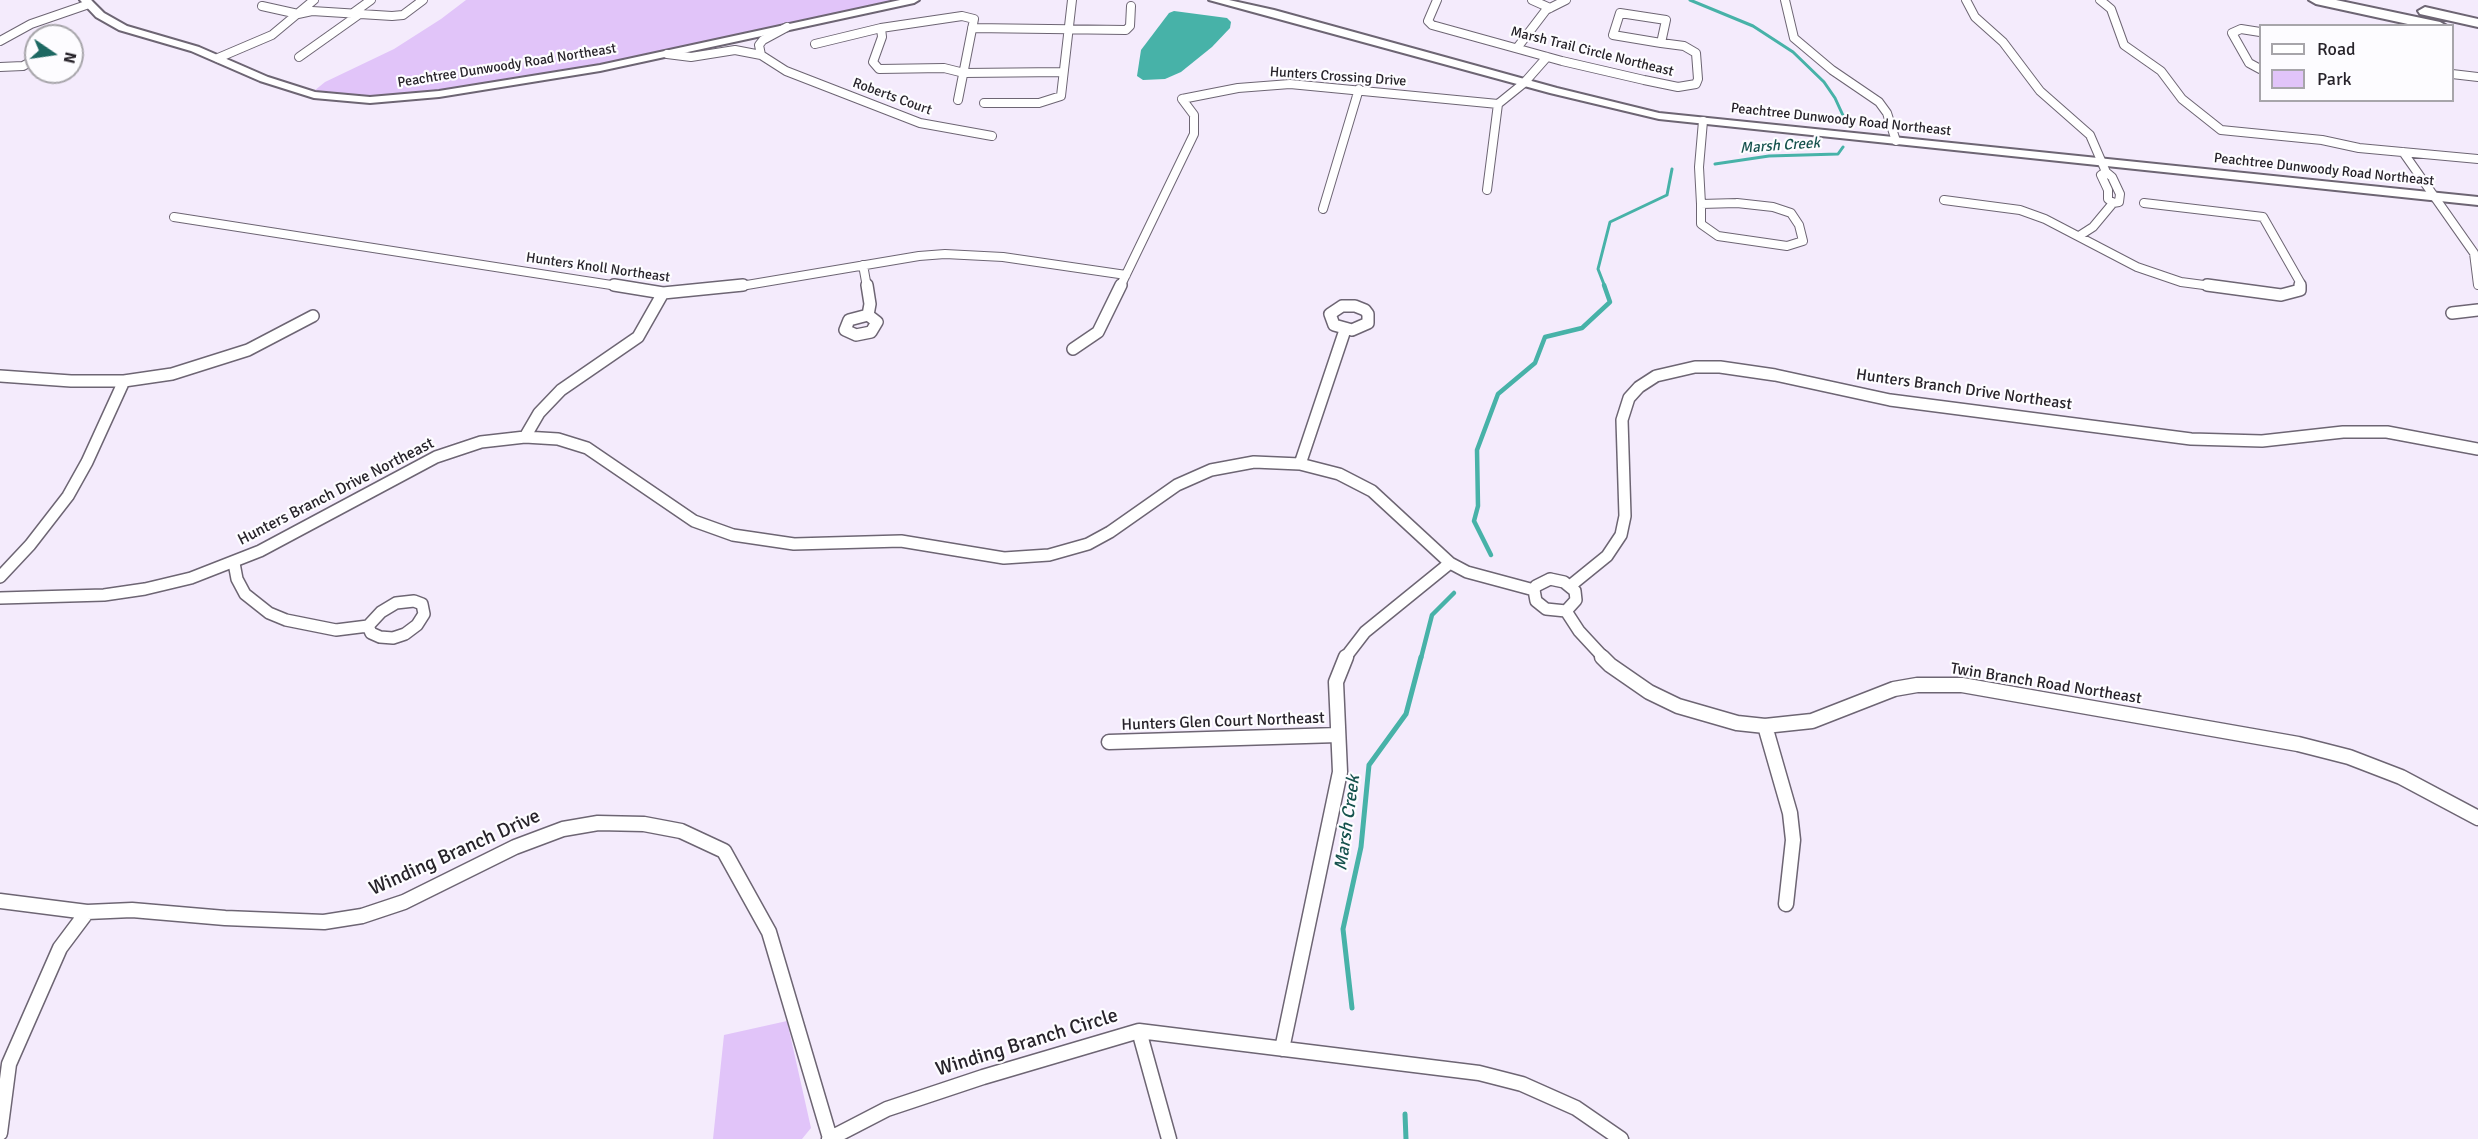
<!DOCTYPE html>
<html>
<head>
<meta charset="utf-8">
<style>
  body { margin:0 }
  #map { position:relative; width:2478px; height:1139px; overflow:hidden; background:#f4ebfc; font-family:Signika,sans-serif }
  canvas { display:block }
  .legend { position:absolute; left:2259px; top:24px; width:195px; height:78px; box-sizing:border-box; background:#fdfcff; border:2px solid #a7a5aa; margin:0; padding:8px 10px; list-style:none; font-size:18px; color:#27232a }
  .legend li { display:flex; align-items:center; gap:12px; height:30px }
  .legend b { width:30px; border:2px solid #a7a5aa }
  .north { position:absolute; left:24px; top:24px; width:60px; height:60px; box-sizing:border-box; background:#fdfcff; border:2px solid #a7a5aa; border-radius:50%; rotate:103deg; font-size:16px; font-weight:700; line-height:24px; text-align:center; color:#27232a }
  .north::after { content:''; display:block; margin:auto; width:21px; height:27px; background:#1d6862; clip-path:polygon(50% 0,100% 100%,50% 72%,0 100%) }
</style>
</head>
<body>
<div id="map">
<canvas width="2478" height="1139"></canvas>
<ul class="legend">
<li><b style="height:8px;background:#fff"></b>Road</li>
<li><b style="height:16px;background:#e1c4f9"></b>Park</li>
</ul>
<div class="north">N</div>
</div>
<script>
const c = document.querySelector('canvas').getContext('2d');
c.lineJoin = 'round';
function paint(path, color) {
  c.fillStyle = color;
  c.fill(path, 'evenodd');
}
function toPath(rows) {
  const path = new Path2D();
  for (const r of rows) {
    path.moveTo(r[0], r[1]);
    for (let i = 2; i < r.length; i += 2) path.lineTo(r[i], r[i + 1]);
  }
  return path;
}
function stroke(path, color, width, dash) {
  c.strokeStyle = color;
  c.lineWidth = width;
  c.lineCap = dash ? 'butt' : 'round';
  c.setLineDash(dash || []);
  c.stroke(path);
}
function drawText(font, color, halo, rows, align = 'center') {
  c.font = font + ' Signika,sans-serif';
  c.lineWidth = 4.5;
  c.setLineDash([]);
  c.textBaseline = 'middle';
  c.strokeStyle = halo;
  c.fillStyle = color;
  for (const [text, x, y, turn = 0] of rows) {
    c.save();
    c.translate(x, y);
    c.rotate((+turn || 0) * Math.PI / 180);
    c.textAlign = isNaN(turn) ? turn : align;
    if (halo) c.strokeText(text, 0, 0);
    c.fillText(text, 0, 0);
    c.restore();
  }
}
paint(toPath([
  [466,0,905,0,914,1,568,77,386,101,314,91,325,82,394,49,441,19],
  [787,1021,811,1128,802,1139,713,1139,724,1035]
]), '#e1c4f9');
paint(toPath([
  [1174,11,1227,18,1231,22,1230,28,1212,47,1181,72,1165,79,1143,80,1137,76,1141,50,1169,13]
]), '#47b2a8');
stroke(toPath([
  [1690,0,1753,26,1793,52,1824,82,1835,98,1846,122],
  [1715,164,1769,156,1838,154,1843,147],
  [1605,287,1598,269,1610,222,1667,195,1672,169]
]), '#47b2a8', 3);
stroke(toPath([
  [1491,555,1474,521,1478,506,1477,450,1498,394,1535,363,1545,337,1582,328,1610,302,1604,285],
  [1421,658,1432,615,1454,593]
]), '#47b2a8', 4.5);
stroke(toPath([
  [1352,1008,1343,929,1361,847,1369,765,1406,714,1421,657],
  [1405,1114,1406,1139]
]), '#47b2a8', 5);
const streetFar2 = toPath([
  [1437,0,1428,21,1432,25,1562,61,1644,80,1678,87,1696,84,1698,79,1696,53,1684,46,1661,43],
  [1532,0,1550,8],
  [1785,0,1794,38,1832,70,1879,102,1887,113,1896,141],
  [1966,0,1975,17,2003,42,2040,91,2090,135,2106,172,2112,177,2120,194,2119,202,2113,203,2093,227,2079,236],
  [2100,0,2111,9,2124,45,2161,71,2182,99,2221,130,2322,140,2359,148,2478,159],
  [262,6,298,14,312,11,392,16,403,15,423,0],
  [353,13,371,0],
  [1620,13,1666,20,1661,43,1613,35,1620,13],
  [881,28,882,37,873,62,879,69,944,68,964,73,1063,72],
  [972,28,1126,30,1130,26,1131,6],
  [2260,32,2241,29,2232,33,2249,63,2260,69],
  [0,41,31,24,89,4],
  [815,44,881,28,962,16,974,19,958,100],
  [1517,48,1546,10,1566,0],
  [667,54,691,57,735,50,761,55,759,45,763,40,787,27],
  [761,55,786,71,920,123,992,136],
  [299,57,361,13],
  [218,58,272,35,314,0],
  [0,67,23,66,36,59],
  [2452,74,2478,77],
  [1182,99,1238,88,1290,84,1498,104,1524,83,1547,57],
  [984,103,1039,103,1061,96,1072,0],
  [2403,152,2474,253,2478,285],
  [2106,172,2101,175,2108,190,2108,199,2113,203],
  [1487,190,1498,104],
  [1944,200,2020,210,2045,219,2137,267,2181,282,2219,287],
  [1737,203,1773,207,1791,213,1799,225,1803,241,1787,246,1718,236,1701,224,1701,204,1737,203],
  [2144,203,2263,217,2300,282,2300,287],
  [1701,204,1699,167,1703,121],
  [1323,209,1359,89],
  [174,217,624,287],
  [863,265,867,287],
  [735,287,919,256,945,254,1003,257,1126,275],
  [1120,287,1194,134,1194,115,1182,99]
]);
const streetFar1 = toPath([
  [614,285,663,293,743,285],
  [867,285,870,304,868,315],
  [2207,285,2281,295,2300,290,2300,285],
  [1342,306,1355,306,1365,310,1368,314,1368,323,1352,330,1334,325,1330,314,1342,306],
  [2452,313,2478,310],
  [868,315,877,322,871,332,856,335,845,330,849,320,868,315],
  [1073,349,1098,332,1121,285],
  [0,376,71,381,124,381,172,374,248,350,313,316],
  [525,437,539,413,561,390,638,337,663,293],
  [1300,464,1345,330],
  [234,563,237,579,245,594,269,613,286,620,336,630,368,626],
  [0,577,30,545,68,496,87,462,124,381],
  [1550,579,1564,582,1575,591,1576,600,1566,611,1546,609,1536,601,1534,590,1536,586,1550,579],
  [1570,586,1607,556,1621,535,1625,516,1622,420,1629,398,1639,387,1656,376,1695,367,1720,367,1775,375,1890,400,2191,439,2262,441,2343,432,2387,432,2478,449],
  [0,598,104,595,145,589,191,578,260,551,436,457,481,442,525,437,558,439,587,448,694,521,733,535,794,544,901,541,1004,558,1049,555,1088,544,1110,532,1177,485,1211,470,1254,462,1300,464,1339,474,1372,491,1450,563,1467,572,1534,590],
  [414,601,422,604,424,614,417,625,405,634,393,638,380,637,371,633,368,626,381,612,396,603,414,601],
  [1566,611,1579,631,1604,658],
  [1345,658,1365,632,1450,563]
]);
const street = toPath([
  [1602,657,1610,665,1649,692,1678,706,1737,723,1765,726,1812,721,1894,689,1917,685,1962,685,2298,744,2349,757,2401,777,2478,818],
  [1765,726,1790,813,1793,840,1786,904],
  [1109,742,1338,735],
  [0,901,87,912,132,910,225,918,324,922,362,916,404,902,515,847,563,829,598,823,644,824,681,831,724,851,769,932,830,1138],
  [1139,1031,1169,1139],
  [1282,1049,1340,772,1336,682,1346,657],
  [0,1133,9,1064,60,948,87,912],
  [829,1139,887,1109,983,1077,1139,1031,1479,1073,1522,1084,1576,1108,1621,1139]
]);
const secondary = toPath([
  [80,0,91,0,104,13,127,26,199,47,268,77,315,92,370,97,439,91,600,65,900,0,919,0,914,3,600,71,439,97,370,103,314,98,260,81,191,51,119,30,96,17,80,0],
  [1209,0,1229,0,1274,10,1557,88,1659,113,2478,197,2478,205,1659,119,1550,93,1209,0]
]);
const highway = toPath([
  [2309,0,2336,0,2440,22,2447,26,2417,26,2316,4,2309,0],
  [2425,7,2478,19,2478,27,2420,14,2418,11,2425,7]
]);
stroke(streetFar2, '#6d6573', 10);
stroke(streetFar1, '#6d6573', 14);
stroke(street, '#6d6573', 17);
stroke(secondary, '#6d6573', 4);
stroke(highway, '#6d6573', 4);
stroke(streetFar2, '#fff', 8);
stroke(streetFar1, '#fff', 11);
stroke(street, '#fff', 14);
paint(secondary, '#fff');
paint(highway, '#fff');
drawText('14px', '#27232a', '#fdfcff', [
  ["Marsh Trail Circle Northeast",1592,52,14],
  ["Peachtree Dunwoody Road Northeast",507,66,-9],
  ["Hunters Crossing Drive",1338,77,4],
  ["Roberts Court",892,97,20],
  ["Peachtree Dunwoody Road Northeast",1841,120,6],
  ["Peachtree Dunwoody Road Northeast",2324,170,6],
  ["Hunters Knoll Northeast",598,268,8]
]);
drawText('italic 15px', '#15524d', '#fdfcff', [
  ["Marsh Creek",1780,146,-4]
]);
drawText('16px', '#27232a', '#fdfcff', [
  ["Hunters Branch Drive Northeast",1964,390,8],
  ["Hunters Branch Drive Northeast",336,492,-27],
  ["Twin Branch Road Northeast",2046,684,9],
  ["Hunters Glen Court Northeast",1223,722,-2]
]);
drawText('italic 18px', '#15524d', '#fdfcff', [
  ["Marsh Creek",1348,823,-82]
]);
drawText('20px', '#27232a', '#fdfcff', [
  ["Winding Branch Drive",455,853,-24],
  ["Winding Branch Circle",1027,1043,-17]
]);
</script>
</body>
</html>
